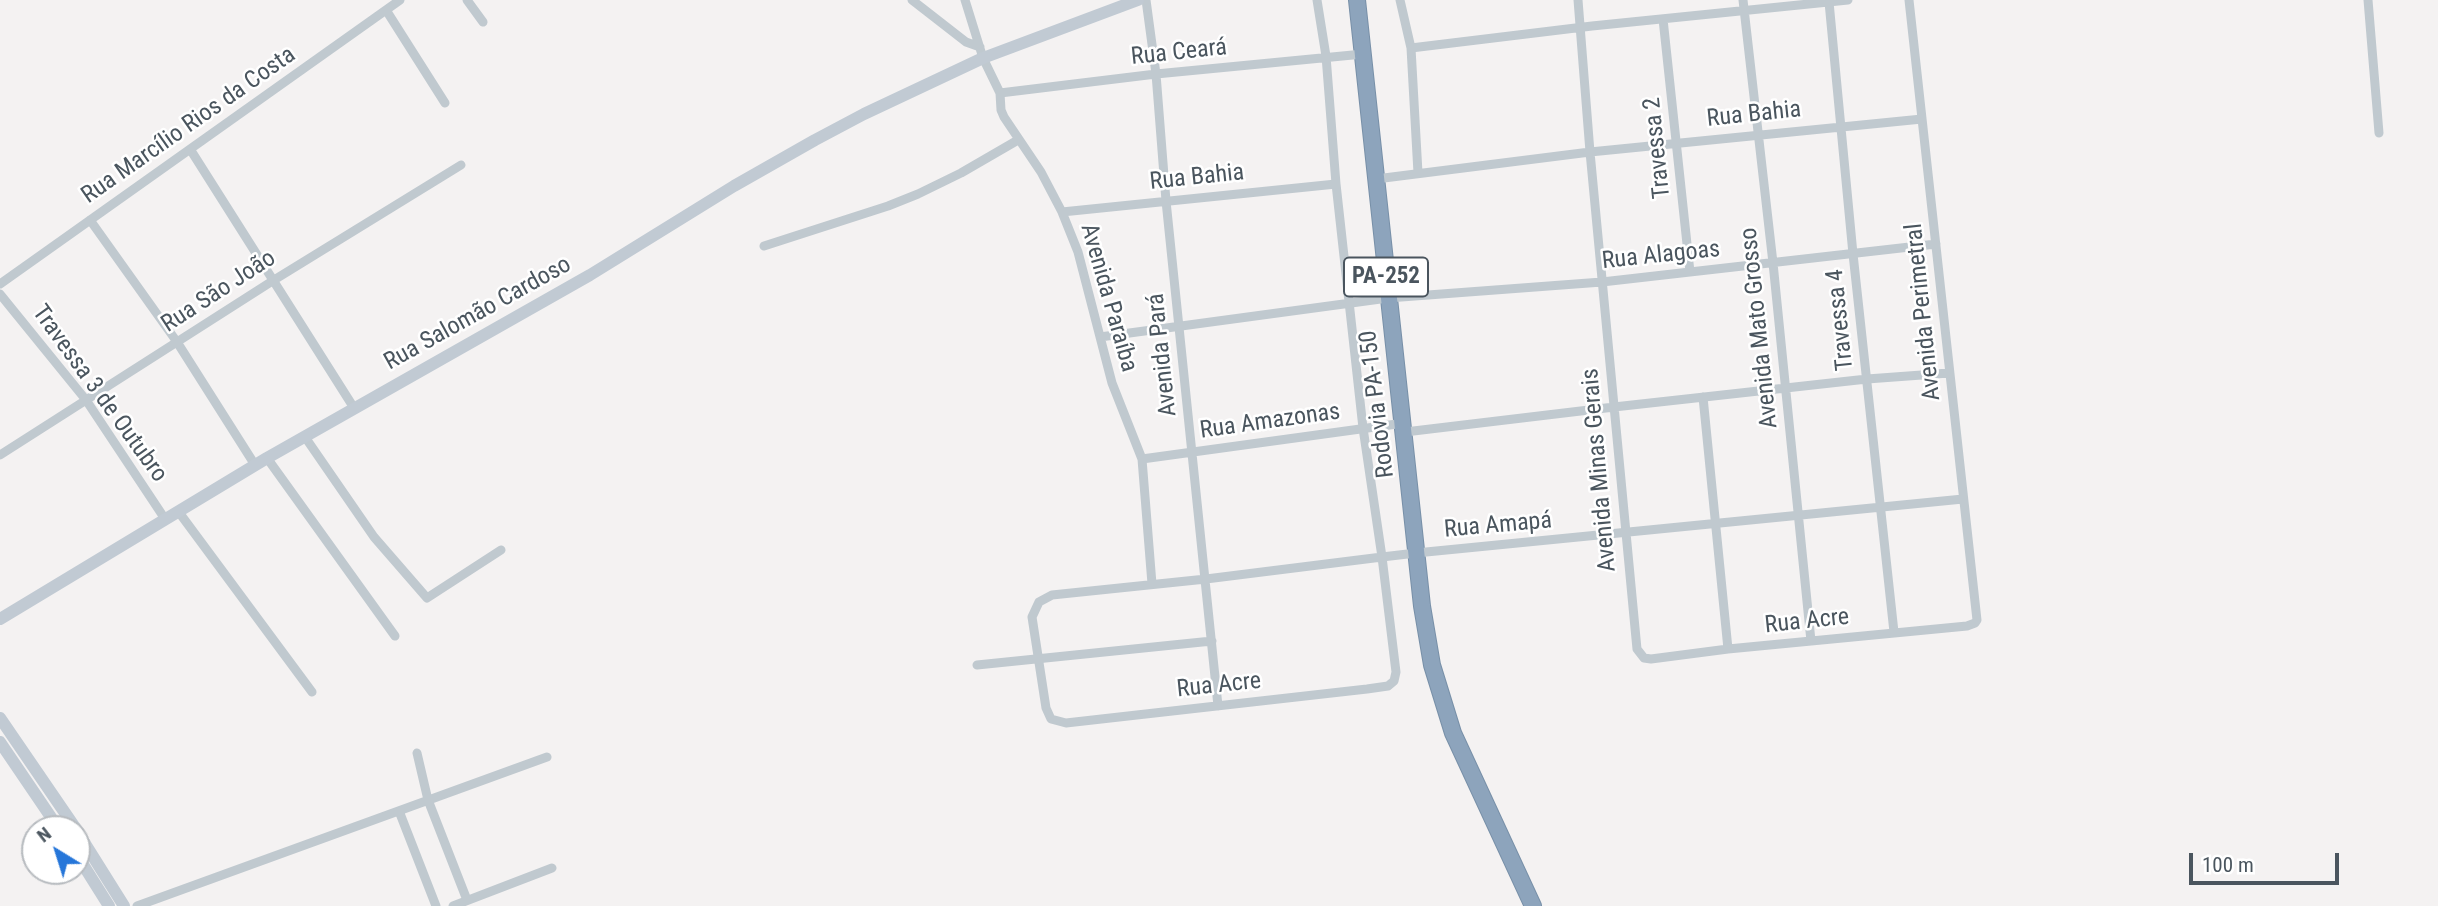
<!DOCTYPE html>
<html>
<head>
<meta charset="utf-8">
<style>
  body { margin:0 }
  #map { position:relative; width:2438px; height:906px; overflow:hidden; background:#f4f2f2; font-family:"Roboto Condensed",sans-serif }
  canvas { display:block }
  .north { position:absolute; left:21px; top:815px; width:70px; height:70px; box-sizing:border-box; background:#fff; border:2px solid #b7bbbf; border-radius:50%; rotate:322deg; font-size:19px; font-weight:700; line-height:28px; text-align:center; color:#4a555e }
  .north::after { content:''; display:block; margin:auto; width:24px; height:32px; background:#2676d9; clip-path:polygon(50% 0,100% 100%,50% 72%,0 100%) }
  .scale { position:absolute; left:2189px; top:853px; width:150px; height:32px; box-sizing:border-box; border:4px solid #4a555e; border-top:0; padding-left:9px; font-size:21px; line-height:24px; white-space:nowrap; color:#4a555e; -webkit-text-stroke:5px #fff; paint-order:stroke }
</style>
</head>
<body>
<div id="map">
<canvas width="2438" height="906"></canvas>
<div class="north">N</div>
<div class="scale">100 m</div>
</div>
<script>
const c = document.querySelector('canvas').getContext('2d');
c.lineJoin = 'round';
function toPath(rows) {
  const path = new Path2D();
  for (const r of rows) {
    path.moveTo(r[0], r[1]);
    for (let i = 2; i < r.length; i += 2) path.lineTo(r[i], r[i + 1]);
  }
  return path;
}
function stroke(path, color, width, dash) {
  c.strokeStyle = color;
  c.lineWidth = width;
  c.lineCap = dash ? 'butt' : 'round';
  c.setLineDash(dash || []);
  c.stroke(path);
}
function drawText(font, color, halo, rows, align = 'center') {
  c.font = font + ' "Roboto Condensed",sans-serif';
  c.lineWidth = 5;
  c.setLineDash([]);
  c.textBaseline = 'middle';
  c.strokeStyle = halo;
  c.fillStyle = color;
  for (const [text, x, y, turn = 0] of rows) {
    c.save();
    c.translate(x, y);
    c.rotate((+turn || 0) * Math.PI / 180);
    c.textAlign = isNaN(turn) ? turn : align;
    if (halo) c.strokeText(text, 0, 0);
    c.fillText(text, 0, 0);
    c.restore();
  }
}
const highway = toPath([
  [1357,0,1422,606,1432,665,1453,733,1533,906]
]);
stroke(highway, '#7890a8', 18);
stroke(toPath([
  [467,0,483,22],
  [912,0,966,42,980,47],
  [965,0,983,58,1000,93,1001,110,1004,117,1041,172,1062,212,1078,252,1112,383,1142,459,1152,584],
  [1146,0,1156,74,1166,201,1218,706],
  [1317,0,1326,56,1336,184,1363,428,1382,557,1396,672,1394,681,1388,686,1367,689,1066,723,1051,719,1046,708,1032,617,1039,602,1052,595,1206,579,1382,557,1416,553,1963,499],
  [1400,0,1411,48,1418,173],
  [1578,0,1590,152,1637,649,1644,658,1651,659,1728,649,1967,626,1975,623,1977,620,1909,0],
  [1743,0,1773,263,1811,641],
  [2368,0,2379,133],
  [1829,2,1853,254,1894,632],
  [386,10,445,103],
  [1663,19,1690,272],
  [1411,48,1592,26,1848,0],
  [1000,93,1156,74,1363,54],
  [190,149,354,408],
  [1376,179,1590,152,1922,119],
  [1062,212,1336,184],
  [90,220,177,342,255,465],
  [764,246,888,206,918,194,961,173,1018,140],
  [0,284,400,0],
  [0,294,86,400,165,519],
  [1100,337,1388,298,1602,282,1936,244],
  [1703,397,1728,649],
  [1405,432,1614,407,1867,379,1949,373],
  [305,437,374,537,427,598,501,550],
  [0,455,274,280,461,165],
  [267,458,395,636],
  [1142,459,1404,423],
  [178,511,312,692],
  [977,665,1212,641],
  [417,753,428,800,467,900],
  [399,811,436,906],
  [137,906,547,757],
  [453,906,552,868]
]), '#c0c9cf', 9);
stroke(toPath([
  [0,619,267,458,590,275,734,186,815,140,864,114,983,58,1138,0],
  [0,718,76,829],
  [0,742,59,829],
  [77,831,124,906],
  [77,855,109,906]
]), '#c1cad3', 12);
stroke(highway, '#8da4bc', 16);
for (const [x, y, w] of [
  [1386,277,84]
]) {
  const box = new Path2D();
  box.roundRect(x - w / 2, y - 19.5, w, 39, 5);
  c.fillStyle = '#fff';
  c.fill(box);
  stroke(box, '#4a555e', 2);
}
drawText('bold 23px', '#4a555e', null, [
  ["PA-252",1386,277]
]);
drawText('24px', '#4a555e', '#fff', [
  ["Rua Ceará",1179,53,-6],
  ["Rua Bahia",1754,115,-6],
  ["Rua Marcílio Rios da Costa",189,126,-35],
  ["Travessa 2",1658,148,-96],
  ["Rua Bahia",1197,178,-6],
  ["Rua Alagoas",1661,256,-6],
  ["Rua São João",219,292,-33],
  ["Avenida Paraíba",1108,298,74],
  ["Avenida Perimetral",1924,312,-96],
  ["Rua Salomão Cardoso",478,314,-29],
  ["Travessa 4",1841,320,-96],
  ["Avenida Mato Grosso",1760,328,-96],
  ["Avenida Pará",1163,355,-96],
  ["Travessa 3 de Outubro",99,394,54],
  ["Rodovia PA-150",1378,404,-97],
  ["Rua Amazonas",1270,422,-8],
  ["Avenida Minas Gerais",1600,470,-95],
  ["Rua Amapá",1498,526,-5],
  ["Rua Acre",1807,622,-6],
  ["Rua Acre",1219,686,-6]
]);
</script>
</body>
</html>
